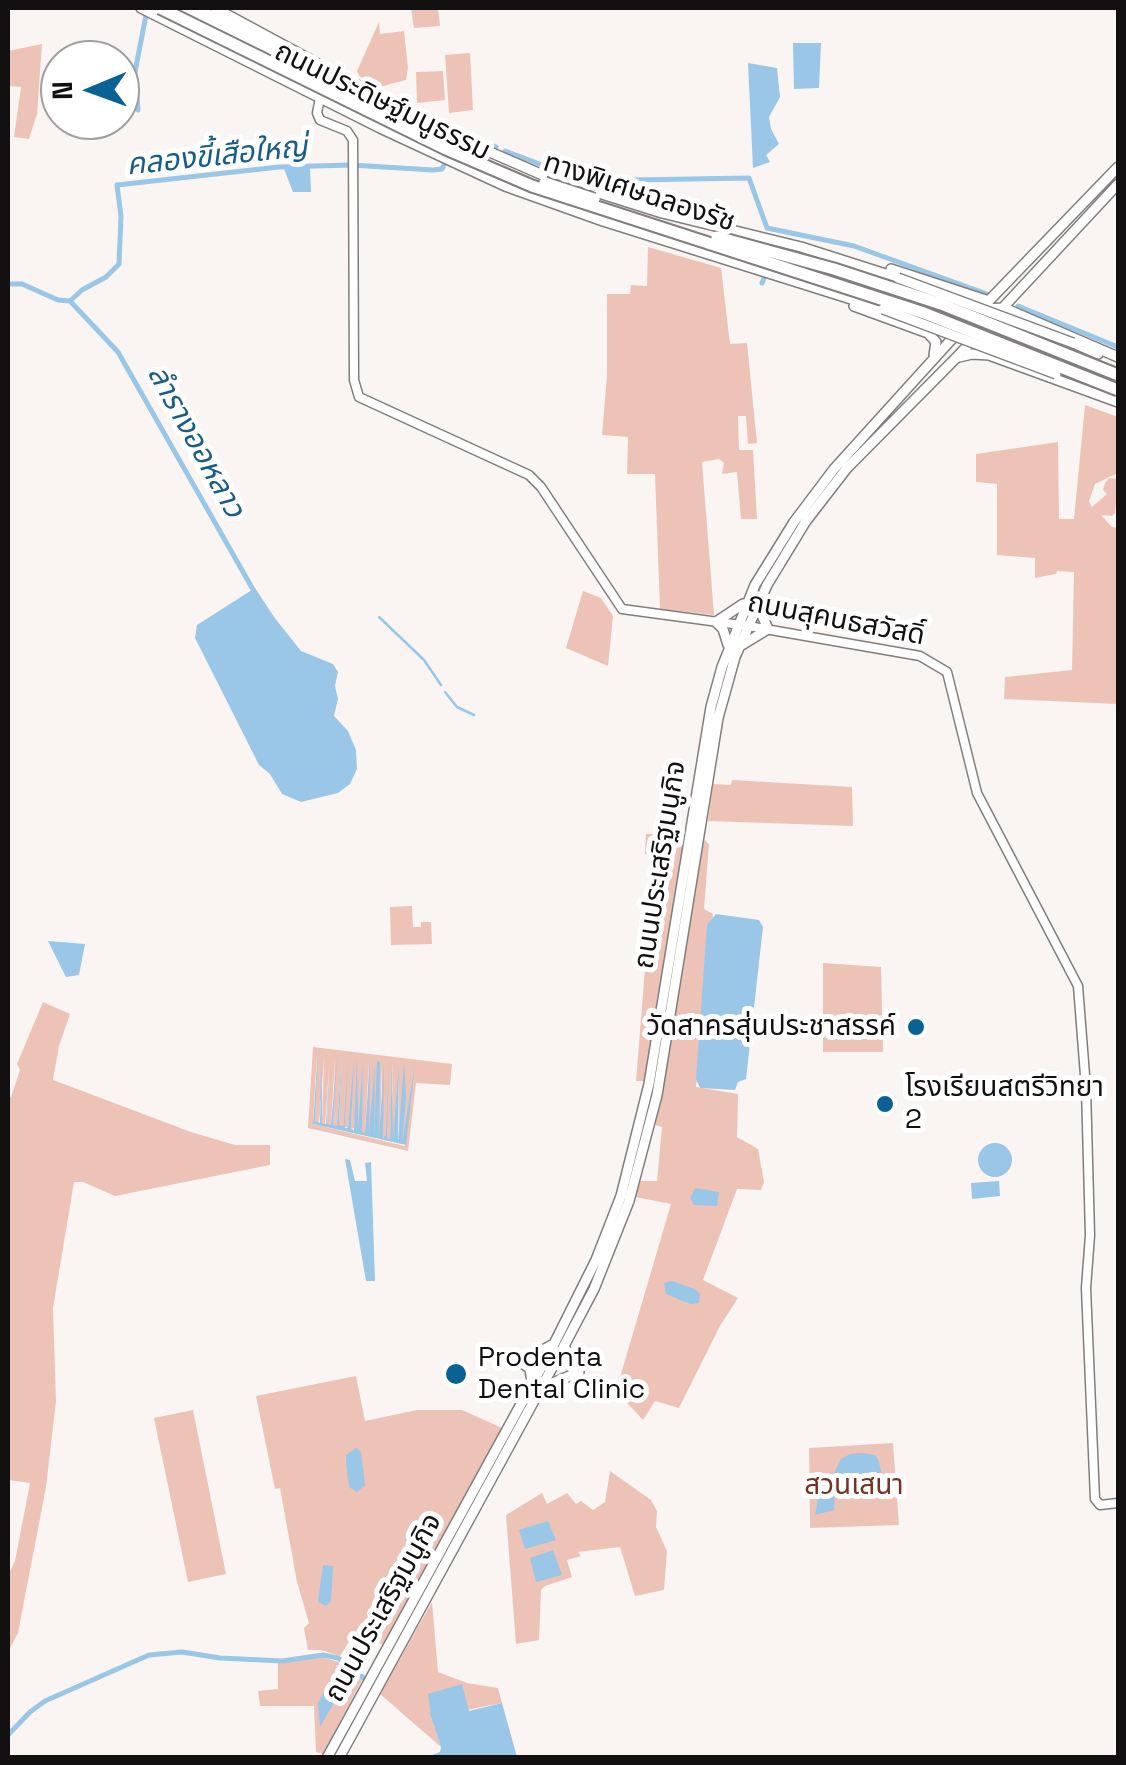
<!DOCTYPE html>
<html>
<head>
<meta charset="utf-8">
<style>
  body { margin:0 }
  #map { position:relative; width:1126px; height:1765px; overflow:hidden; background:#faf5f3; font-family:"Space Grotesk",sans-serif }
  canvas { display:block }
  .frame { position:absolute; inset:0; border:10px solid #121010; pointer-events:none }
  .north { position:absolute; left:40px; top:40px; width:100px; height:100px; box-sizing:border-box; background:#fff; border:2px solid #a09f9f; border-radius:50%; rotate:269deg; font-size:28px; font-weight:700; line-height:40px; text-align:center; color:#121010 }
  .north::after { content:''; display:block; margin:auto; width:35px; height:45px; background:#096293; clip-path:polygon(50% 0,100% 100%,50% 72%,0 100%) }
</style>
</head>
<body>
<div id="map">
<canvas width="1126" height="1765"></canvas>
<div class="frame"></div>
<div class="north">N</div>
</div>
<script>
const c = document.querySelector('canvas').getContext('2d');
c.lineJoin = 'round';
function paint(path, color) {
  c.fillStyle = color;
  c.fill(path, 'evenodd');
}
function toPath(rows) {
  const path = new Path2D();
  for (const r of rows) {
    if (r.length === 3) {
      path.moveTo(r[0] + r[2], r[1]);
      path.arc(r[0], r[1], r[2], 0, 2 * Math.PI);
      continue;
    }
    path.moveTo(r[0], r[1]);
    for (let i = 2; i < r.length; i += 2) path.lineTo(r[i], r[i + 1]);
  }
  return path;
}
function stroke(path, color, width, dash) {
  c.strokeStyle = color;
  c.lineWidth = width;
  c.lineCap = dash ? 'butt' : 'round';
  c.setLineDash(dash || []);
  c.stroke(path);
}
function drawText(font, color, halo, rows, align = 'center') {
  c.font = font + ' "Space Grotesk","Noto Sans Thai",sans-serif';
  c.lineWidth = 10;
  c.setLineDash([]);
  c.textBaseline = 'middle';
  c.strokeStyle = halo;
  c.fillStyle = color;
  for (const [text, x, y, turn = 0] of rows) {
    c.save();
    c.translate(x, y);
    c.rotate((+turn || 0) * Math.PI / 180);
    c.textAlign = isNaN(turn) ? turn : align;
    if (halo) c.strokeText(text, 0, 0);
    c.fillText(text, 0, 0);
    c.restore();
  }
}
paint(toPath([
  [411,8,438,8,440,26,414,28],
  [379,22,380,34,404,31,408,68,406,80,379,87,359,76,357,71],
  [42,44,37,114,29,139,14,137,21,87,8,86,8,51],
  [470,53,473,110,449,113,445,55],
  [443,71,445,100,417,103,416,72],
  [648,247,721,268,730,344,747,343,757,443,748,444,746,416,738,416,739,450,753,450,757,519,741,519,737,472,722,474,724,463,719,459,702,462,714,615,660,609,655,474,627,474,628,437,602,435,607,375,607,294,630,294,631,285,647,286],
  [1085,405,1118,417,1118,475,1116,474,1095,484,1089,501,1092,507,1107,494,1103,490,1105,483,1109,478,1118,479,1115,513,1112,516,1101,515,1112,527,1118,528,1118,704,1004,699,1005,677,1072,670,1074,572,1057,571,1056,574,1035,578,1035,558,997,555,997,484,976,482,976,454,1058,442,1059,519,1074,519],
  [583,591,601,598,613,616,608,666,566,648],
  [732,780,852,787,853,826,708,821,713,784,731,785],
  [646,834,685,834,645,1081,636,1081,654,856,645,854],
  [704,840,709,844,704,909,713,914,696,1087,738,1094,737,1137,758,1149,764,1182,761,1190,737,1189,703,1280,738,1298,720,1326,679,1408,655,1401,643,1420,616,1391,671,1204,635,1197,639,1181,657,1181,662,1127,655,1125],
  [412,906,413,927,421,927,421,922,431,922,432,944,391,945,390,907],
  [823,963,881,967,883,1052,823,1052],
  [43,1002,70,1014,59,1046,53,1080,191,1132,235,1145,270,1145,270,1165,115,1196,83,1182,74,1182,53,1308,56,1401,46,1487,18,1633,8,1652,8,1575,15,1561,30,1483,8,1480,8,1096,11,1097,20,1070,17,1064],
  [313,1047,452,1064,450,1085,416,1083,408,1151,308,1128],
  [317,1051,315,1122,319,1124,324,1058,322,1124,325,1125,329,1068,327,1125,331,1125,335,1058,333,1126,337,1127,342,1054,339,1125,348,1128,352,1095,351,1129,354,1128,356,1105,356,1129,359,1132,363,1058,361,1133,365,1133,369,1060,367,1134,370,1134,375,1062,372,1135,374,1136,379,1060,377,1136,380,1136,382,1063,382,1139,390,1140,393,1061,392,1140,396,1138,399,1062,399,1143,405,1142,414,1063,405,1146,313,1124],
  [356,1376,365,1421,417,1410,462,1410,502,1428,383,1645,360,1633,353,1635,340,1656,321,1650,308,1650,304,1628,309,1623,297,1582,280,1488,275,1489,256,1396],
  [193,1410,226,1574,188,1582,154,1418],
  [893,1443,899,1525,810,1528,809,1448],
  [610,1471,651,1500,657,1511,656,1527,667,1551,664,1590,635,1596,620,1547,578,1552,581,1556,567,1560,572,1577,545,1586,541,1590,539,1640,516,1644,506,1515,542,1493,547,1504,567,1493,576,1504,581,1501,593,1510,605,1502],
  [432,1602,438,1672,467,1683,498,1688,502,1703,431,1717,441,1747,380,1694],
  [321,1657,342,1663,362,1680,323,1754,316,1752,314,1706,260,1706,258,1691,278,1689,278,1662]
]), '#edc3b8');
paint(toPath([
  [793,43,821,43,819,88,794,89],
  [748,63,777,68,780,97,769,117,771,129,779,144,766,155,770,162,753,168],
  [310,167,311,192,293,192,284,169],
  [255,588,274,617,301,651,333,664,338,672,335,686,338,699,334,716,348,731,356,750,357,769,350,784,338,793,301,802,282,794,270,774,259,765,195,638,197,625],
  [716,914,759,920,763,927,746,1079,738,1082,735,1090,700,1088,696,1079,707,925],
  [48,941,85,944,79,975,66,977],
  [318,1051,315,1122,320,1123,322,1056,322,1124,326,1124,329,1068,327,1124,331,1125,337,1057,333,1125,337,1126,342,1054,339,1125,344,1126,348,1055,345,1128,348,1128,354,1058,351,1129,354,1130,357,1056,358,1131,363,1058,362,1133,365,1132,370,1059,369,1134,375,1061,374,1136,377,1061,380,1062,379,1137,384,1061,383,1139,386,1135,389,1061,387,1138,390,1140,392,1061,393,1140,399,1062,398,1142,404,1063,406,1097,402,1143,415,1064,406,1145,313,1124],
  [995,1160,17],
  [345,1159,350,1160,355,1181,367,1181,365,1163,371,1162,375,1281,366,1281],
  [999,1181,1000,1196,972,1199,971,1183],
  [695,1188,719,1192,717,1206,694,1205,690,1198],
  [672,1281,695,1289,700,1294,699,1303,690,1304,666,1294,664,1283],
  [356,1448,361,1452,365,1485,357,1492,349,1487,346,1462,346,1455],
  [861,1453,875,1455,878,1459,883,1478,879,1487,860,1500,850,1490,840,1489,835,1493,834,1510,815,1515,819,1494,833,1486,834,1473,841,1459,850,1454],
  [548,1521,556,1540,525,1549,519,1530],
  [553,1550,562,1575,536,1582,530,1558],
  [323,1565,333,1566,331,1601,326,1606,318,1602],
  [343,1668,346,1682,320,1727,318,1703,336,1670],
  [462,1684,469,1711,502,1703,517,1757,427,1757,440,1752,441,1747,431,1717,428,1694]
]), '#9ac6e7');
stroke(toPath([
  [379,617,424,660,441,685],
  [445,692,457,707,474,715]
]), '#9ac6e7', 2.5);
stroke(toPath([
  [138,110,135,72,147,10],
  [452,151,462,132,496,147],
  [505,151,545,166],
  [552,169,573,177,632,180,749,178,767,228,854,246,987,294],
  [762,283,767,271],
  [8,284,22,284,58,300,70,301],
  [70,301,82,290,106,277,119,264,121,216,117,185,279,167,351,165,433,170,442,169,446,161],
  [70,301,118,352,255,593],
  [1018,306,1118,347],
  [8,1735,30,1712,45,1701,149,1655,182,1652,220,1658,282,1661,323,1655,338,1658,365,1679]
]), '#9ac6e7', 5);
const secondary = toPath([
  [320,98,317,113,320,120,347,131,353,140,354,380,359,397,529,475,541,487,622,609,748,626,920,656,947,672,977,793,1078,986,1086,1088,1090,1235,1086,1288,1095,1499,1100,1505,1118,1503]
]);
const primary = toPath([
  [141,8,380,128,505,186,603,221,883,309],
  [215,8,444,132,545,176,662,213,801,247,898,278],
  [891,269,989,301],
  [854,306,928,333,936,342,934,355],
  [982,309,1004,308,1118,357],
  [1073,343,1098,354],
  [959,357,972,354,989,355,1118,402],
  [728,645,723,629,716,622,743,604],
  [742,645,768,629,758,606],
  [565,1347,568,1363,575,1371],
  [532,1382,530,1369,521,1362,552,1345],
  [541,1388,579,1372],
  [327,1758,554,1344,596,1260,621,1196,649,1084,711,707,722,667,755,585,794,522,834,469,950,341,1118,167],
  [339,1758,565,1344,594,1289,629,1201,657,1095,718,718,735,657,767,585,806,521,847,468,956,358,1118,184]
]);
const highway = toPath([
  [174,8,373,105],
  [194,8,328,76]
]);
stroke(secondary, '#827e7d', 11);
stroke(primary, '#827e7d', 12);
stroke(highway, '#827e7d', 15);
stroke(secondary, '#fff', 8);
stroke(primary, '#fff', 9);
stroke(highway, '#fff', 11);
const primaryBridge = toPath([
  [898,278,1073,343],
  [883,309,1056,374]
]);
const highwayBridge = toPath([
  [160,8,446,149,532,186,924,313,1118,390],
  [545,183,594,199],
  [717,237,834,269,941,304,1118,375]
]);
stroke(primaryBridge, '#827e7d', 12, []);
stroke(highwayBridge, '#827e7d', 15, []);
stroke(primaryBridge, '#fff', 9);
stroke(highwayBridge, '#fff', 11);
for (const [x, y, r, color] of [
  [916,1027,10,"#096293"],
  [885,1104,10,"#096293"],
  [456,1374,12,"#096293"]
]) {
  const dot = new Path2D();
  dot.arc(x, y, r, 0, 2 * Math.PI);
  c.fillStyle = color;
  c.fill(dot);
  stroke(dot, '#fff', 4);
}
drawText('28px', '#121010', '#fff', [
  ["ถนนประดิษฐ์มนูธรรม",382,102,26],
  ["ทางพิเศษฉลองรัช",639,193,18],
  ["ถนนสุคนธสวัสดิ์",836,620,11],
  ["ถนนประเสริฐมนูกิจ",661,865,-81],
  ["ถนนประเสริฐมนูกิจ",384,1608,-61]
]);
drawText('28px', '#121010', '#fff', [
  ["วัดสาครสุ่นประชาสรรค์",896,1027,"right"],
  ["โรงเรียนสตรีวิทยา",905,1088],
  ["2",905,1120],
  ["Prodenta",478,1358],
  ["Dental Clinic",478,1390]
], 'left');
drawText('28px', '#743323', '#fff', [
  ["สวนเสนา",854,1486]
]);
drawText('italic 30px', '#175d88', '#fff', [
  ["คลองขี้เสือใหญ่",217,157,-6],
  ["ลำรางออหลาว",195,442,61]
]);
</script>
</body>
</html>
